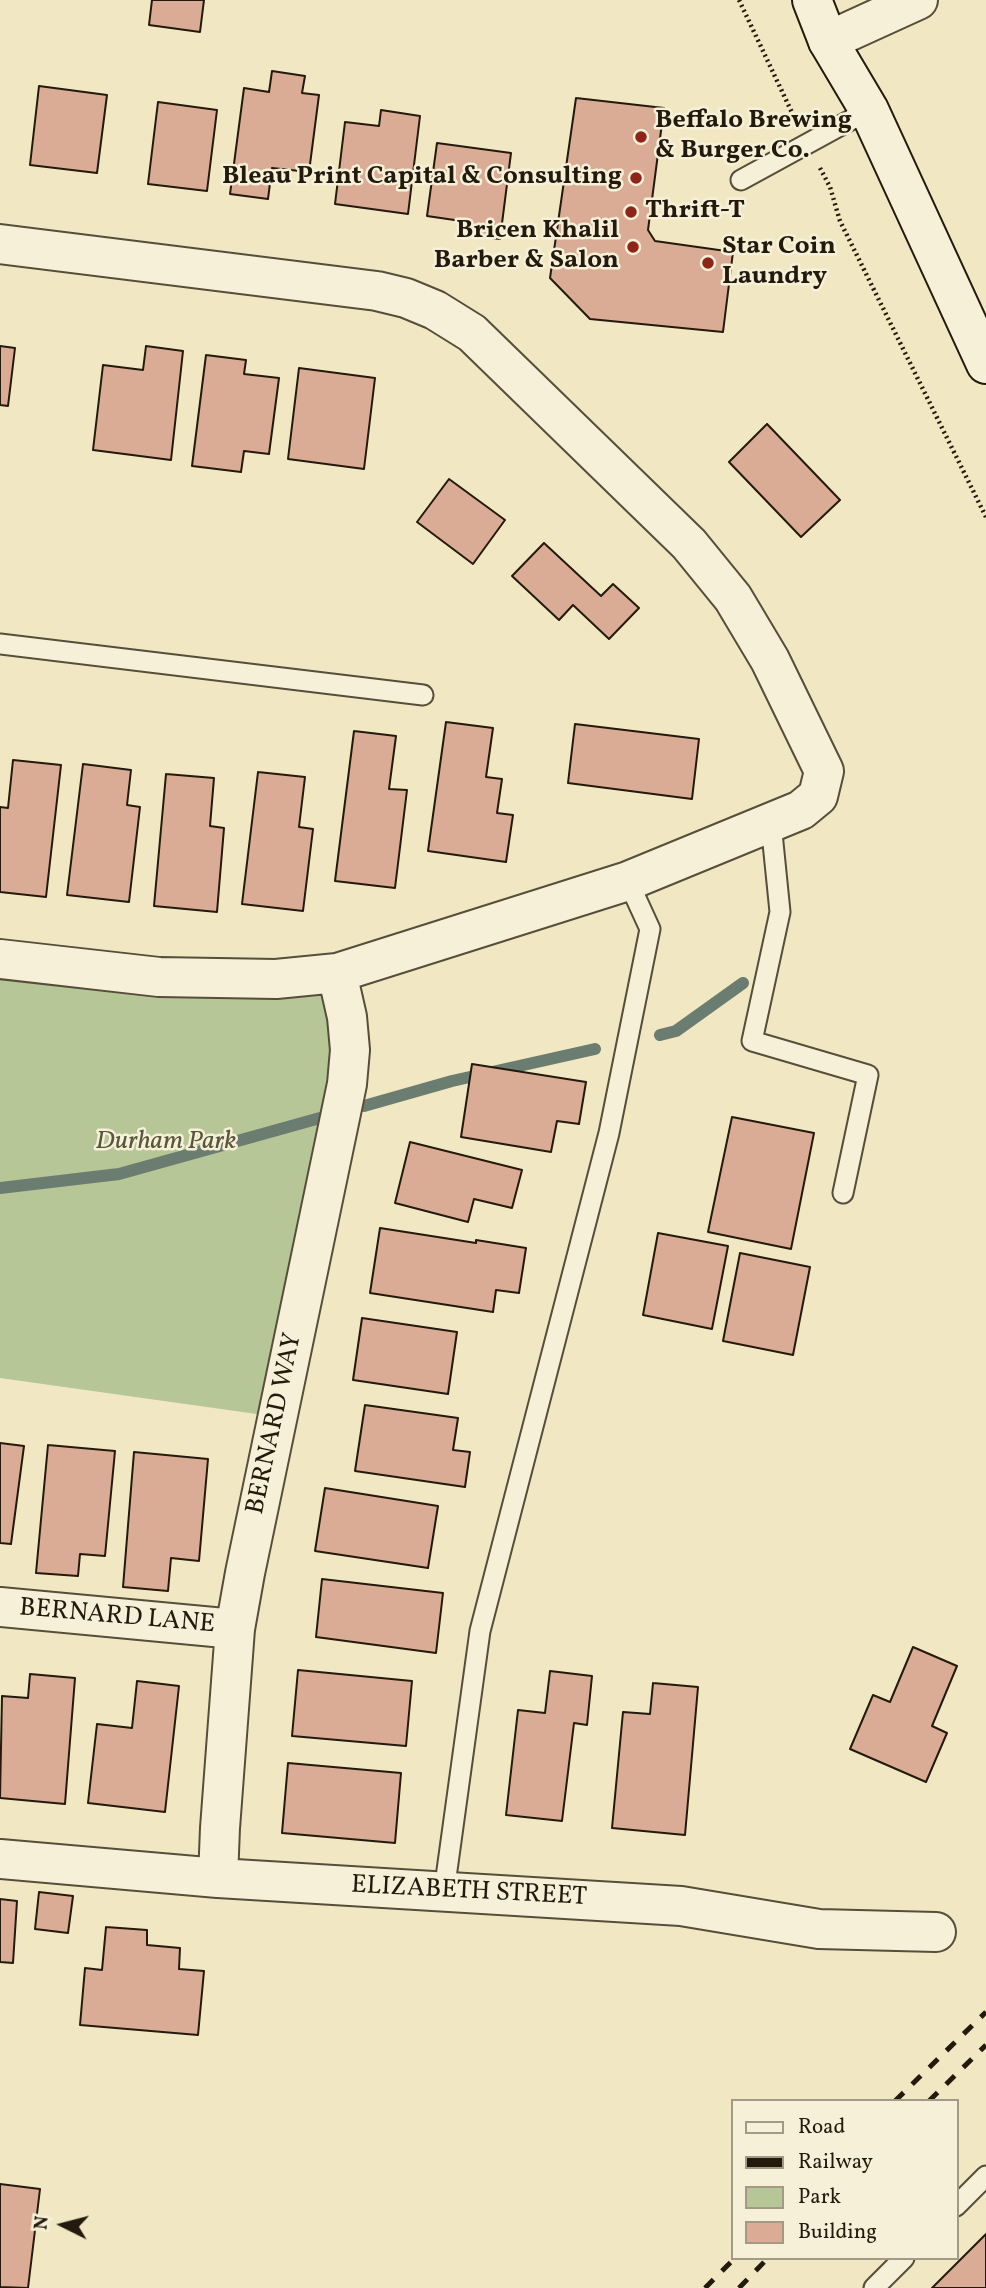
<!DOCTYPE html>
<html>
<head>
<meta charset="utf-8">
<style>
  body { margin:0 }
  #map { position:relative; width:986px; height:2288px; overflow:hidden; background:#f1e8c3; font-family:Vollkorn,serif }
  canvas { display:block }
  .legend { position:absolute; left:731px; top:2099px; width:228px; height:161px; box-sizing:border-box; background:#f6f0d8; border:2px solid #a29a86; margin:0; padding:9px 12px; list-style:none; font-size:21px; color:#23190c }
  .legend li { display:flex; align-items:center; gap:14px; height:35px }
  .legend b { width:35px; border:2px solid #a29a86 }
  .north { position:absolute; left:28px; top:2190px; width:70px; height:70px; -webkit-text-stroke:5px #f6f0d8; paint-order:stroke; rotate:276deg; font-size:19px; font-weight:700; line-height:28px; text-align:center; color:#23190c }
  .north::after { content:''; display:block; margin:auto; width:24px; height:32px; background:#23190c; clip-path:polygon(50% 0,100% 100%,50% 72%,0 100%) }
</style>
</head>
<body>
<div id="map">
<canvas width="986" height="2288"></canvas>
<ul class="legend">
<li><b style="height:9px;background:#f6f0d8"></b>Road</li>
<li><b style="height:9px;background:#23190c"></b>Railway</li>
<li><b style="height:19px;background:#b7c696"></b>Park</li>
<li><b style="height:19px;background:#daab95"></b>Building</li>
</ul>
<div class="north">N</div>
</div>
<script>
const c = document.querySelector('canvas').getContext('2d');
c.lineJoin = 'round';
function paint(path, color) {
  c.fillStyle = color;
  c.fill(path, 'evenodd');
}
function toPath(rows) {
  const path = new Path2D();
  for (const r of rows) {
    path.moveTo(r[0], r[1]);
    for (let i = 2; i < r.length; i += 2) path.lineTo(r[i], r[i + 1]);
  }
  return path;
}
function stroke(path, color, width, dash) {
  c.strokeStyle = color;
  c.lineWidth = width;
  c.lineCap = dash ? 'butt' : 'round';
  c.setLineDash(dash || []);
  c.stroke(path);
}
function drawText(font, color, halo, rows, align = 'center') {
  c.font = font + ' Vollkorn,serif';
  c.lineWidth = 5;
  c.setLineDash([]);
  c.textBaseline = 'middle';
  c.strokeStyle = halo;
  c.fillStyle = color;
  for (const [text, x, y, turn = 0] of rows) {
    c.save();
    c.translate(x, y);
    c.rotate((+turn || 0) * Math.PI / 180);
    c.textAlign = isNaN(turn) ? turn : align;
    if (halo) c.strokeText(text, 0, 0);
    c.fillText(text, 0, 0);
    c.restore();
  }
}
paint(toPath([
  [0,959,337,973,347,1017,278,1417,0,1378]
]), '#b7c696');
stroke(toPath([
  [660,1035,676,1031,743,983],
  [364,1106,452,1081,595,1049],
  [0,1188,119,1174,320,1118]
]), '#6b7d71', 12);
const building = toPath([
  [152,0,204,0,200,32,149,25,152,0],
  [272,71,305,76,302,93,319,95,309,172,272,168,268,199,230,194,244,88,269,92,272,71],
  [39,86,107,95,97,173,30,165,39,86],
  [576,98,664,108,648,230,655,241,733,252,723,332,590,319,550,278,576,98],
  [158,102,217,110,207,191,148,184,158,102],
  [381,110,420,116,408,214,335,204,345,122,379,126,381,110],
  [437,143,511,153,500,239,467,235,468,222,427,216,437,143],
  [0,346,15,348,8,406,0,405,0,346],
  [146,346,183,351,171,460,93,450,103,365,143,370,146,346],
  [206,355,246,360,244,374,279,378,269,454,244,451,241,472,192,466,206,355],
  [299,368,375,378,364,469,288,459,299,368],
  [767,424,840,500,801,537,729,462,767,424],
  [449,479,505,520,473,564,417,522,449,479],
  [544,543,601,596,613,584,639,608,609,639,573,605,559,620,512,576,544,543],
  [446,722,493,728,486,777,502,779,497,813,513,815,506,862,428,851,446,722],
  [575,724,699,739,692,799,568,783,575,724],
  [354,731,396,736,389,789,407,790,395,888,335,881,354,731],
  [13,760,61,765,46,897,0,892,0,807,8,808,13,760],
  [83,764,131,770,127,805,140,807,129,902,67,895,83,764],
  [258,772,305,777,299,827,313,829,303,911,242,904,258,772],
  [166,774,214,778,210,826,224,828,217,912,154,906,166,774],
  [472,1064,586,1082,579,1124,557,1121,551,1152,461,1137,472,1064],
  [732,1117,814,1133,791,1249,708,1232,732,1117],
  [410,1142,522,1170,512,1208,474,1199,468,1222,395,1203,410,1142],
  [380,1228,476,1243,476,1240,526,1248,519,1293,496,1290,493,1312,370,1293,380,1228],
  [658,1233,728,1246,712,1329,643,1315,658,1233],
  [740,1253,810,1267,793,1355,723,1341,740,1253],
  [362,1318,457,1332,448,1394,353,1380,362,1318],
  [365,1405,458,1418,453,1450,470,1452,465,1487,355,1471,365,1405],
  [0,1443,24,1446,11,1544,0,1543,0,1443],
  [48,1445,115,1451,105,1556,80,1554,78,1576,36,1573,48,1445],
  [134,1452,208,1459,199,1561,171,1558,168,1591,123,1587,134,1452],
  [325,1488,438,1506,428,1568,315,1551,325,1488],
  [322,1579,443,1593,436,1653,316,1637,322,1579],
  [913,1647,957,1666,932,1726,947,1733,926,1782,850,1749,873,1695,890,1702,913,1647],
  [298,1670,412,1681,406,1746,292,1736,298,1670],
  [550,1671,592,1676,587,1725,574,1723,562,1821,506,1815,518,1710,545,1713,550,1671],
  [30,1674,75,1678,65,1804,0,1798,2,1696,28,1698,30,1674],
  [137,1681,179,1686,165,1812,88,1803,97,1724,132,1728,137,1681],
  [653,1683,698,1687,685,1835,612,1828,623,1712,650,1714,653,1683],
  [288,1763,401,1773,395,1843,282,1833,288,1763],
  [39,1892,73,1896,68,1933,35,1929,39,1892],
  [0,1899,17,1901,13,1963,0,1962,0,1899],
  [106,1927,147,1930,147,1945,180,1948,179,1969,204,1971,198,2035,80,2025,85,1968,102,1970,106,1927],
  [0,2184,40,2189,28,2288,0,2287,0,2184],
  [986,2234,986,2288,932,2288,986,2234]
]);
paint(building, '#daab95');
stroke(building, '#23190c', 2);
const lane = toPath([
  [741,180,869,110],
  [0,644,423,695],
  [771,823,780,912,752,1041,868,1075,843,1193],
  [444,1892,480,1631,609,1133,650,929,628,881],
  [956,2206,986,2176],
  [874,2288,904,2258]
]);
const street = toPath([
  [828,41,918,0],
  [0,244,377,291,406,298,435,310,472,333,689,544,733,598,770,660,824,771,818,796,801,810,628,881,337,973,276,979,159,977,0,959],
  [0,1607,235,1629],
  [0,1859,218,1878,681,1906,819,1929,936,1932],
  [218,1878,220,1828,235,1629,245,1573,347,1084,350,1050,347,1017,337,973]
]);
const secondary = toPath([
  [812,0,828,41,869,110,986,364]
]);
stroke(lane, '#564d3a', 23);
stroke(street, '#564d3a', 42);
stroke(secondary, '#23190c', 42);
stroke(toPath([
  [739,0,795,119],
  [820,168,830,187,840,221,986,517]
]), '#23190c', 4.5, [2, 3.5]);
stroke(lane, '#f6f0d8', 19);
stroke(street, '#f6f0d8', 38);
stroke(secondary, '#f6f0d8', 38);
stroke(toPath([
  [895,2101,986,2012],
  [929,2101,986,2045],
  [705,2288,735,2258],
  [739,2288,768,2258]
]), '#23190c', 5, [12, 12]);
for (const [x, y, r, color] of [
  [641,137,7,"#8f2418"],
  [636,178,7,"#8f2418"],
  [631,212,7,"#8f2418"],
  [633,247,7,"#8f2418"],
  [708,263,7,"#8f2418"]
]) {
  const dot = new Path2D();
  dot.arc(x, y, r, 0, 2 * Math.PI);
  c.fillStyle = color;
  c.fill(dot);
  stroke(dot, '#f6f0d8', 2.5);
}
drawText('bold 26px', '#23190c', '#f6f0d8', [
  ["Beffalo Brewing",655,122],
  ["& Burger Co.",655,152],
  ["Bleau Print Capital & Consulting",622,178,"right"],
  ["Thrift-T",645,212],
  ["Bricen Khalil",619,232,"right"],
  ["Barber & Salon",619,262,"right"],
  ["Star Coin",722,248],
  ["Laundry",722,278]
], 'left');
drawText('italic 26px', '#57563c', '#f6f0d8', [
  ["Durham Park",166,1143]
]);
drawText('26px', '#23190c', '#f6f0d8', [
  ["BERNARD WAY",276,1424,-78],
  ["BERNARD LANE",117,1618,5],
  ["ELIZABETH STREET",469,1893,3]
]);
</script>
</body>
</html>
